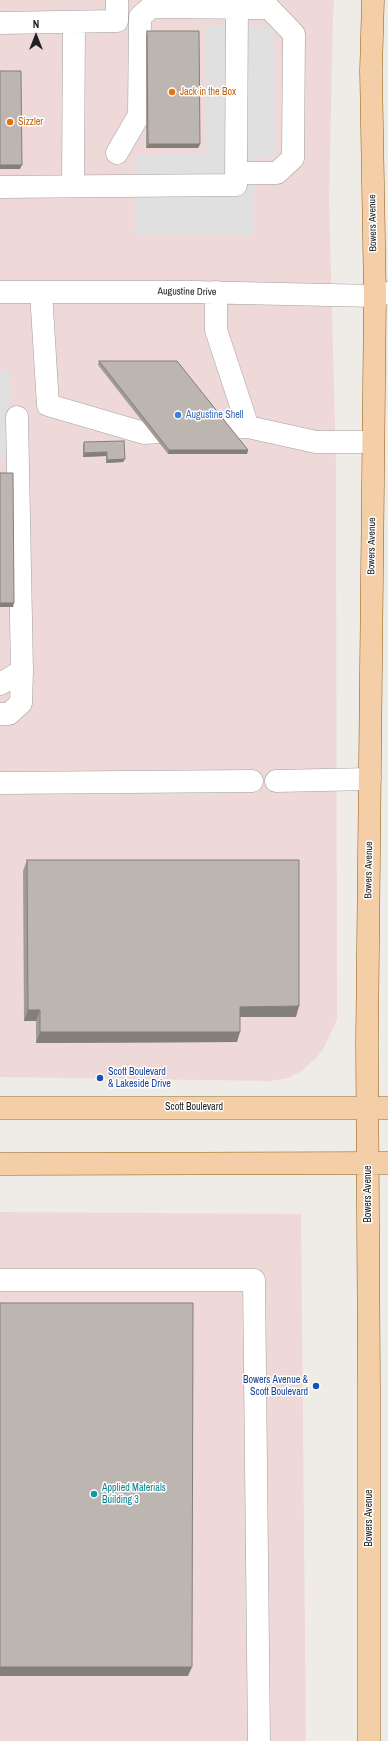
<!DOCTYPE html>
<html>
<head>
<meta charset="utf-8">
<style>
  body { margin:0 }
  #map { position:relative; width:388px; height:1741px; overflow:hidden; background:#efece7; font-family:"Archivo Narrow",sans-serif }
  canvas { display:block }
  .north { position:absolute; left:16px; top:16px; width:40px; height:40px; -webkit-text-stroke:3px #fff; paint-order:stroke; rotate:0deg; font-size:11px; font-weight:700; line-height:16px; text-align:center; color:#202020 }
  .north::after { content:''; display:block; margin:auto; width:14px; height:18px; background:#202020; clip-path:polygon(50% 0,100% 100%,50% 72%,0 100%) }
</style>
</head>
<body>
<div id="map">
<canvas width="388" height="1741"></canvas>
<div class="north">N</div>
</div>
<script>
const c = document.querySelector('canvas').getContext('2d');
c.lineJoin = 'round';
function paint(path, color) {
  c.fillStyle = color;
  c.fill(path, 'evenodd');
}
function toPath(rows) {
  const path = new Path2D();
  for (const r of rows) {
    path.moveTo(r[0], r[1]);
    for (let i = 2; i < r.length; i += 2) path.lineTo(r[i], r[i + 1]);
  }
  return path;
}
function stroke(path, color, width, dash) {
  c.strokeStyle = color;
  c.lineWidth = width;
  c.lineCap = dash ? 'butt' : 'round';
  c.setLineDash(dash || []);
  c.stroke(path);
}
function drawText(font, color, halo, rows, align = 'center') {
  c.font = font + ' "Archivo Narrow",sans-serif';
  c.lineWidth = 3;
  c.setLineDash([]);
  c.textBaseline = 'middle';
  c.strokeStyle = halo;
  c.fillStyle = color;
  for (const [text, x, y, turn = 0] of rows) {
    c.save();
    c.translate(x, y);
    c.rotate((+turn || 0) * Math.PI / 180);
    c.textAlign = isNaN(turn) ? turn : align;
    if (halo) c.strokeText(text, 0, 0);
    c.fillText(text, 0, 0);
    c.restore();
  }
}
paint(toPath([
  [0,0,334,0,333,16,329,200,336,463,337,1019,325,1046,318,1056,303,1070,288,1078,271,1081,0,1077],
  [0,1212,301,1214,306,1741,0,1741]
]), '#eed8d8');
paint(toPath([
  [206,26,274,26,275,157,254,158,254,235,135,236,135,155,206,154],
  [0,372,9,372,9,455,0,455]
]), '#e0e0e0');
const minor = toPath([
  [0,23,117,21,117,0],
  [117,153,139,115,140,17,151,7,269,8,294,34,293,158,277,173,236,173],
  [73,186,74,22],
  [0,187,236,185,237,0],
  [0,292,193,292,375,296,388,293],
  [41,292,48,405,144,433,248,427,316,442,373,442],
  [216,292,216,330,248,427],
  [0,684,22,671,17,417],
  [0,714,9,714,21,703,22,671],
  [276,781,370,779],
  [0,783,252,781],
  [0,1280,254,1280,259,1741]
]);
const major = toPath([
  [0,1108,388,1108],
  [0,1164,388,1163],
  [369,1741,369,1387,367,1041,375,296,371,71,373,0]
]);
stroke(minor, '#a1a1a1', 23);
stroke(major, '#8d5c0e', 23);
stroke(minor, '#fff', 22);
stroke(major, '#f4cea7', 22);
paint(toPath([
  [147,31,200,144,198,148,146,148,146,35],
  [99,361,248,450,247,454,168,454,98,365],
  [84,442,125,459,123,462,106,463,106,456,83,457,83,446],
  [27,860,296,1017,240,1017,237,1042,36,1043,36,1021,24,1021,23,871]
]), '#a29c97');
paint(toPath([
  [148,144,200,144,198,148,146,148],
  [0,165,22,165,20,169,0,169],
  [169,450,248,450,247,454,168,454],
  [107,452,106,456,83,457,84,453],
  [125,459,123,462,106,463,107,460],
  [0,603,14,603,13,607,0,607],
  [299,1006,296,1017,237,1017,240,1007],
  [28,1010,40,1010,36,1021,24,1021],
  [40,1032,240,1032,237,1042,36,1043],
  [0,1667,192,1667,188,1676,0,1676]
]), '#847f7b');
const building = toPath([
  [147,31,199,31,200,144,148,144,147,31],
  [0,71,21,71,22,165,0,165,0,71],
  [99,361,177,361,248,450,169,450,99,361],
  [124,441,125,459,107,460,107,452,84,453,84,442,124,441],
  [0,473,13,473,14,603,0,603,0,473],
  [27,860,299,860,299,1006,240,1007,240,1032,40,1032,40,1010,28,1010,27,860],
  [0,1303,193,1303,192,1667,0,1667,0,1303]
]);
paint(building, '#bcb5b0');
stroke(building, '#847f7b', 1);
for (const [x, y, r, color] of [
  [172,92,4,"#e8710a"],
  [10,122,4,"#e8710a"],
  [178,415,4,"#3f7fe0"],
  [100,1078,4,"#1a4fb4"],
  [316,1386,4,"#1a4fb4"],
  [94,1494,4,"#0f9aa8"]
]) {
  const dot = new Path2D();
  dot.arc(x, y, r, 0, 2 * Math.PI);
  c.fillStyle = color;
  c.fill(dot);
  stroke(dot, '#fff', 1.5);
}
drawText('10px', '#c56008', '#fff', [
  ["Jack in the Box",180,92],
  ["Sizzler",18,122]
], 'left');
drawText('10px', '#202020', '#fff', [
  ["Bowers Avenue",373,223,-91],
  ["Augustine Drive",187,292,1],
  ["Bowers Avenue",372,546,-89],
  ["Bowers Avenue",369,870,-89],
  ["Scott Boulevard",194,1107],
  ["Bowers Avenue",368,1194,-90],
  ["Bowers Avenue",369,1518,-90]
]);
drawText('10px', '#366cbe', '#fff', [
  ["Augustine Shell",186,415]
], 'left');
drawText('10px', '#164399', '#fff', [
  ["Scott Boulevard",108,1072],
  ["& Lakeside Drive",108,1084],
  ["Bowers Avenue &",308,1380,"right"],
  ["Scott Boulevard",308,1392,"right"]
], 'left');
drawText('10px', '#0d838f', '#fff', [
  ["Applied Materials",102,1488],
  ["Building 3",102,1500]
], 'left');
</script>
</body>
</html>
